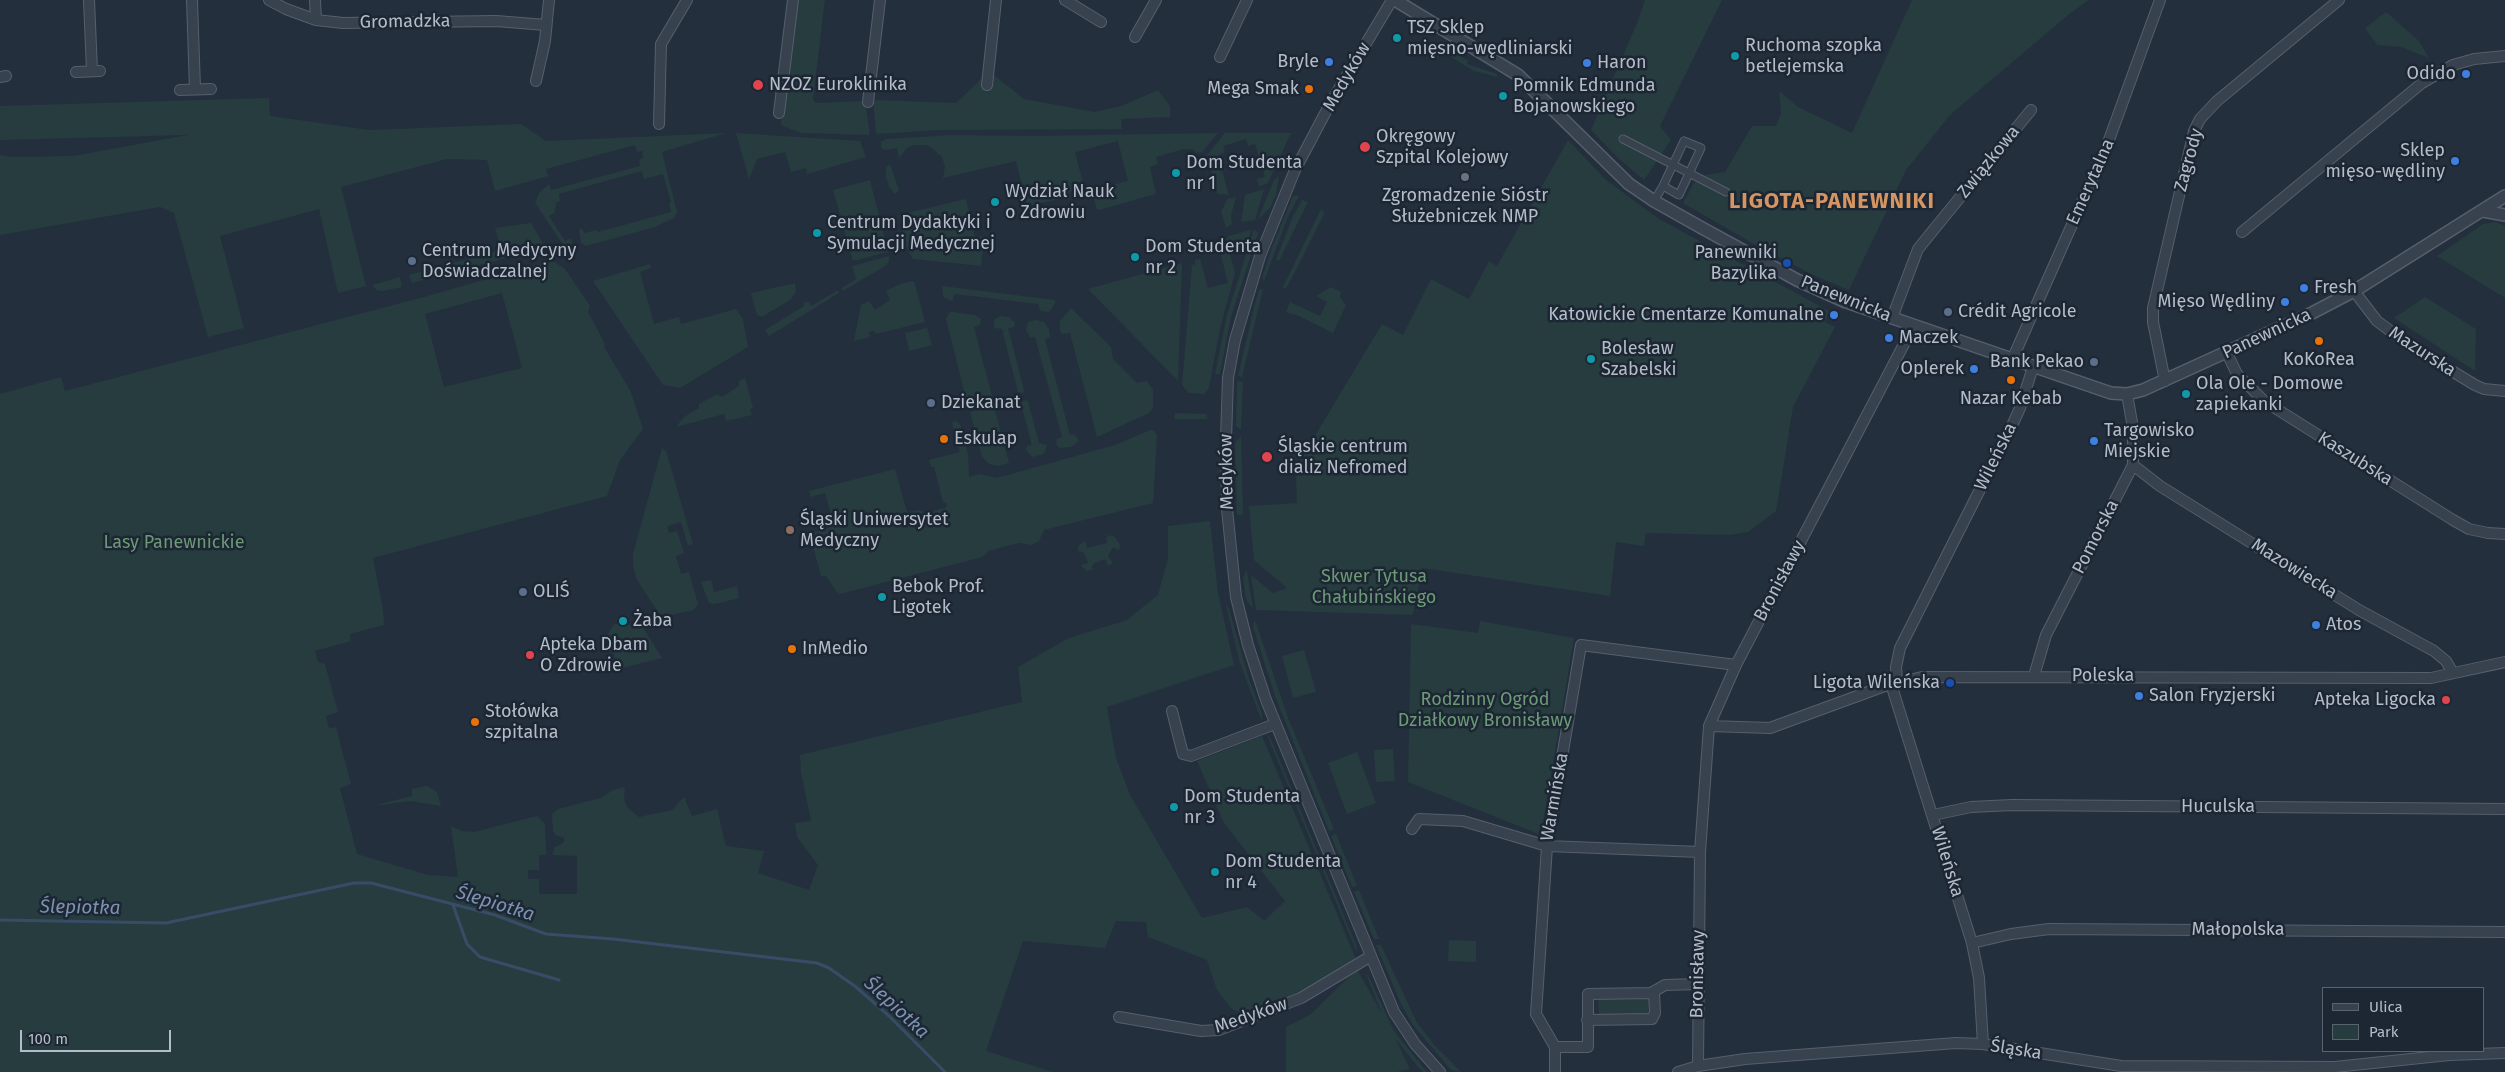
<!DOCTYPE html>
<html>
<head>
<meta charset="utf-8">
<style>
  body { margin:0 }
  #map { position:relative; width:2505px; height:1072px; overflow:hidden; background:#242f3e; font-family:"Fira Sans",sans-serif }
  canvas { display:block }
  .legend { position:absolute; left:2322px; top:987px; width:162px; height:65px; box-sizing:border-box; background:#1d2633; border:1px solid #59626f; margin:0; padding:6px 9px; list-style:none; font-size:15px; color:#b4bcc9 }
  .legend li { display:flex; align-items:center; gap:10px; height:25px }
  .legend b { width:25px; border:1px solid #59626f }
  .scale { position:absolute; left:20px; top:1030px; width:151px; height:22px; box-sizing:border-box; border:2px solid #b4bcc9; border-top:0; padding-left:6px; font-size:15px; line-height:18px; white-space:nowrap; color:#b4bcc9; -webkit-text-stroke:4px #1d2633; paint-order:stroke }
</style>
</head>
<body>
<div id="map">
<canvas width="2505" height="1072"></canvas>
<ul class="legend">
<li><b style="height:6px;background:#38414e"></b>Ulica</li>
<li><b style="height:14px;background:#263c3f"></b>Park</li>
</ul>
<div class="scale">100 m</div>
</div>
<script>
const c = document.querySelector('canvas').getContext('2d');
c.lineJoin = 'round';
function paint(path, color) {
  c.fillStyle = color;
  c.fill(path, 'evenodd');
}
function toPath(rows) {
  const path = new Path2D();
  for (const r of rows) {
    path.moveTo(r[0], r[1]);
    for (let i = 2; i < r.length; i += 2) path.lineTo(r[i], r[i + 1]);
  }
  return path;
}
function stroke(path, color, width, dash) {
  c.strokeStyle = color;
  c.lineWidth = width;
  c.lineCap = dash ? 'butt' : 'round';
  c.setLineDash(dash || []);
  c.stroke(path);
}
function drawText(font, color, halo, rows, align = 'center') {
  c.font = font + ' "Fira Sans",sans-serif';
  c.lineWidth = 5;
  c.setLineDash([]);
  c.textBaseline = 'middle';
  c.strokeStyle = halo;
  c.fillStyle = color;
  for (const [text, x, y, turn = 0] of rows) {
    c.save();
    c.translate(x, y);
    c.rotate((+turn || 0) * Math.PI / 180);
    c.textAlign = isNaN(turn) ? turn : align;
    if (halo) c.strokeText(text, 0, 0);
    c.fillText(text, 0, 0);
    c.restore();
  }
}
paint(toPath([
  [797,0,825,0,813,98,815,103,865,101,870,135,801,133,781,125,793,46],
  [1645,0,1722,0,1660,126,1671,140,1644,180,1618,158,1591,130,1638,21],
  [1912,0,2089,0,2068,15,1950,115,1906,170,1849,290,1813,275,1761,248,1683,203,1698,176,1725,172,1752,126,1776,126,1781,113,1779,91,1798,107,1852,133],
  [2386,12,2419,41,2429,58,2401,47,2377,45,2365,28],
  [1445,46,1468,61,1467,64,1497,74,1497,77,1474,71,1459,62,1443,51],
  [995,76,1024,99,1095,112,1121,106,1158,90,1170,106,1170,117,1121,119,1122,129,939,130,876,134,873,100,956,103,982,78],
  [269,98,270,116,370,130,521,124,546,141,726,133,662,152,677,212,674,218,655,227,586,246,581,243,579,230,582,228,584,233,597,230,598,232,671,212,669,203,671,202,663,174,644,179,642,171,559,194,560,201,556,203,555,212,549,216,565,241,571,238,573,247,568,252,535,203,539,193,549,184,551,190,640,166,639,159,643,158,642,151,637,152,635,145,546,169,548,176,495,191,487,160,447,159,341,187,366,286,338,293,319,209,220,236,244,328,208,337,174,213,160,207,0,235,0,155,13,157,73,156,188,135,0,140,0,106],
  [736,133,860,141,866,157,807,174,806,168,791,172,785,152,757,159,749,179],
  [1218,133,1202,152,1196,153,1194,150,1184,149,1156,157,1158,164,1150,167,1156,194,1099,210,1097,210,1091,190,1128,181,1118,141,1075,152,1083,183,1081,190,1069,192,1070,197,1027,206,1016,161,943,178,945,166,942,157,928,145,914,145,907,148,899,158,897,148,887,150,882,149,881,146,881,142,886,139,951,135,1034,136],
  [1225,133,1291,133,1268,183,1259,186,1257,179,1265,177,1255,144,1248,146,1246,139,1223,146,1225,152,1218,155,1229,195,1217,194,1207,155],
  [1568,140,1606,180,1659,219,1829,311,1825,322,1835,327,1793,407,1776,511,1748,532,1729,535,1646,533,1644,546,1616,542,1610,596,1422,568,1413,615,1256,610,1251,575,1273,593,1287,588,1254,560,1249,506,1297,503,1296,473,1304,454,1382,324,1403,335,1431,279,1469,299,1489,261,1497,266],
  [890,164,899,190,895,194,889,187,886,177,886,167],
  [1279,176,1276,195,1270,208,1258,219,1274,180],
  [870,180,888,252,853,261,833,190],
  [1264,189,1255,220,1241,222,1245,195],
  [1293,196,1299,196,1288,216,1264,281,1262,278,1271,250],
  [1236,197,1231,216,1232,224,1226,228,1221,212,1227,199],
  [966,199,975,238,984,236,981,266,913,259,907,249,899,215],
  [1302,200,1308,202,1279,261,1276,260,1293,216],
  [1322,210,1324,214,1297,268,1287,287,1282,289,1320,211],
  [2496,222,2505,226,2505,298,2437,256,2483,224],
  [531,223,543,244,540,249,412,283,409,275,501,250,495,228],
  [1254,229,1258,233,1231,317,1220,374,1215,374,1227,315],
  [1251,230,1248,241,1214,251,1229,236],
  [1229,250,1235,273,1220,328,1209,388,1204,394,1189,393,1182,385,1192,265,1195,264,1195,260,1204,258,1200,259,1208,288,1228,283,1220,252],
  [889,256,889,262,885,266,843,291,842,288,856,279,852,266],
  [546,262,555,262,565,269,590,306,588,312,605,344,604,347,630,390,643,429,620,460,607,496,373,558,383,610,384,625,350,634,351,641,315,651,318,662,325,664,338,712,326,716,329,728,336,727,351,784,340,788,357,854,428,875,458,877,451,826,462,831,474,832,537,816,545,824,546,855,539,855,539,870,528,870,528,879,539,879,539,894,577,894,577,856,553,855,554,848,564,842,564,838,556,835,553,831,552,814,558,809,601,798,613,790,625,787,624,799,627,807,639,817,672,810,684,797,692,816,717,809,726,846,764,851,758,873,809,890,818,865,797,837,795,823,811,821,801,773,800,755,1022,702,1018,667,1069,638,1127,620,1158,595,1168,559,1168,526,1210,521,1218,593,1234,665,1107,707,1116,758,1130,795,1202,918,1247,907,1264,921,1285,901,1224,823,1197,761,1262,736,1356,959,1299,998,1280,1001,1241,1013,1232,1009,1217,990,1207,960,1148,937,1146,922,1116,921,1105,948,1023,941,986,1051,1053,1072,0,1072,0,394,61,377,65,391,424,297],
  [502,293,522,368,444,387,425,314],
  [1182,263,1178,381,1088,289],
  [650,264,651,268,640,272,654,324,679,317,681,324,736,309,743,319,748,347,680,388,663,385,593,281],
  [400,277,402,287,382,291,376,290,373,285],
  [914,281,925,322,876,334,874,331,869,332,870,337,854,341,861,305,869,301,875,310,890,300,886,291,900,284],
  [795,283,796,292,790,300,762,317,757,315,751,293],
  [942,286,1055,300,1055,303,1049,312,1040,311,1038,304,955,294,952,301,943,297],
  [1331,287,1341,292,1340,297,1346,305,1333,333,1297,315,1286,312,1290,302,1320,316,1327,302,1316,296],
  [1263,289,1242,377,1238,376,1254,307,1259,290],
  [838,290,839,293,769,336,765,330,804,306,804,303,809,301,811,306],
  [2425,297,2476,329,2475,371,2394,318],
  [1071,308,1111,347,1113,359,1137,383,1147,381,1153,390,1153,408,1149,413,1097,437,1070,333,1062,334,1060,331,1060,321],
  [952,312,975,315,981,319,980,325,974,327,994,404,969,410,946,319,949,313],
  [1000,316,1009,317,1015,323,1014,327,1008,328,1024,390,1023,393,1018,392,1002,329,994,328,994,320],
  [1035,320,1044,322,1049,329,1050,337,1045,339,1070,435,1075,435,1079,441,1071,447,1059,448,1056,444,1057,439,1062,437,1035,337,1030,337,1026,330,1028,322],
  [927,328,932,345,909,351,905,333],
  [745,378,753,408,750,409,752,415,726,421,724,414,676,427,684,417,699,408,699,404,717,394,722,397,739,386,739,381],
  [1237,381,1243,382,1241,430,1236,426],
  [1024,400,1028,401,1039,443,1047,445,1044,454,1032,457,1026,450,1027,446,1032,445,1021,404],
  [994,406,1009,463,998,466,989,464,982,457,970,412],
  [1175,413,1206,414,1208,419,1174,419],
  [956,421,960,424,968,454,969,477,980,474,997,478,1115,445,1150,430,1154,431,1157,436,1153,503,1044,530,1039,541,1031,545,1020,543,1006,546,989,551,982,557,840,594,836,591,826,576,821,576,813,546,808,546,805,535,827,529,833,522,825,493,811,497,809,491,895,469,907,512,918,510,931,514,935,510,946,508,947,504,943,502,934,467,931,467,929,460,960,452,952,423],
  [1241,436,1243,515,1237,515,1235,443],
  [662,448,666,451,693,544,688,546,681,522,667,526,669,533,677,531,684,553,676,556,681,574,689,572,698,604,694,610,665,616,660,615,637,580,633,565,633,554],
  [1109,535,1115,537,1120,545,1119,550,1113,547,1108,556,1113,563,1108,566,1105,559,1093,564,1092,570,1086,571,1081,565,1088,563,1084,553,1078,551,1079,545,1085,541,1087,548,1107,543,1106,538],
  [1246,571,1247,572,1253,608,1247,602,1245,593,1243,577],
  [711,580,714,592,737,586,739,598,715,604,709,603,701,582],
  [1226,605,1229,609,1248,676,1262,714,1262,722,1240,663],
  [1255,620,1287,715,1334,829,1329,831,1275,696,1253,627],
  [1480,621,1574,638,1541,835,1408,782,1411,624,1478,633],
  [614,624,642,626,662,658,618,669,608,634],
  [1304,650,1316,692,1293,698,1282,656],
  [1267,735,1271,739,1356,945,1357,953],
  [1393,749,1395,781,1376,782,1374,750],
  [1357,752,1376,803,1347,814,1328,763],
  [427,786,437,792,441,806,411,801,373,806,412,796,412,789],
  [1336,834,1357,886,1352,887,1331,836],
  [1359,890,1379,939,1374,939,1354,892],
  [1449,940,1476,941,1476,962,1448,961],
  [1376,945,1381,945,1416,1021,1434,1045,1461,1072,1451,1070,1413,1025,1401,1004],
  [1357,969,1382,1014,1366,974,1369,977,1394,1031,1427,1072,1423,1072,1417,1066,1395,1038,1410,1069,1397,1072,1286,1072,1286,1027,1311,1014],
  [1648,997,1648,1014,1600,1015,1599,1013,1598,998]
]), '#263c3f');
stroke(toPath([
  [453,905,467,944,480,957,559,980],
  [0,920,166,923,354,883,371,883,495,915,546,934,613,939,817,963,829,968,856,987,889,1016,945,1072]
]), '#394c67', 3);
const pedestrian = toPath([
  [1623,139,1726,192],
  [1684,141,1701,148,1679,195,1663,186,1684,141],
  [1654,201,1663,186]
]);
const minor = toPath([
  [89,0,92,71],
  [192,0,195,89],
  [269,0,286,9,316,20,343,23,496,21,546,25],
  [315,0,316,20],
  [1065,0,1101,22],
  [1392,0,1331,102,1295,170,1260,256,1235,340,1228,378,1226,439,1227,509,1236,597,1248,645,1266,700,1394,1012,1415,1044,1440,1072],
  [1135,37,1156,0],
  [1220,57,1247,0],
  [76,72,100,71],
  [0,77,6,76],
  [536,81,545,41,549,0],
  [987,85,996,0],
  [180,90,211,89],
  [868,102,880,0],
  [779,113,793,0],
  [659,124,661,44,687,0],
  [2242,232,2422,83,2453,65,2474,59,2505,56],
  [2354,291,2377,321,2409,345,2475,385,2484,389,2505,391],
  [1892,318,1918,249,2031,110],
  [2227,353,2237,374,2264,401,2453,520,2469,529,2488,533,2505,534],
  [2012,360,2106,148,2160,0],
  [2165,381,2153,322,2153,308,2194,131,2200,119,2217,101,2339,0],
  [2133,465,2160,486,2359,610,2434,651,2446,661,2453,673],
  [2034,676,2046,635,2133,465,2133,428,2127,394],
  [1897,682,1896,667,1900,648,2010,430,2020,408,2033,367],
  [1891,684,1972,943,1979,978,1983,1044],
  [1172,711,1183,754,1191,756,1275,724],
  [1709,726,1770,728,1882,687,1922,677,2431,678,2505,662],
  [1933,815,1971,807,2012,805,2505,809],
  [1412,829,1419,819,1463,821,1547,846,1700,852],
  [1972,943,2011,934,2049,929,2505,932],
  [1119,1017,1201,1031,1219,1030,1301,998,1371,956],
  [1587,1020,1652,1019,1655,1013,1654,993],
  [1555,1047,1588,1047,1588,994,1651,993,1665,985,1698,984],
  [1698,1066,1700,852,1709,726,1736,665,1914,325],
  [1555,1072,1555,1047,1536,1014,1540,953,1547,846,1581,645,1736,665],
  [1678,1072,1698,1066,1745,1059,1956,1043,1983,1044,2121,1066,2335,1067,2449,1055,2505,1053]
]);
const tertiary = toPath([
  [1395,0,1518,75,1629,184,1654,201,1702,228,1797,280,1846,302,2111,393,2127,394,2143,390,2312,313,2354,291,2505,196],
  [2483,211,2505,215]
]);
stroke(pedestrian, '#565f6c', 9);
stroke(minor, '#565f6c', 12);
stroke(tertiary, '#565f6c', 14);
stroke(pedestrian, '#38414e', 7);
stroke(minor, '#38414e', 10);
stroke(tertiary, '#38414e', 11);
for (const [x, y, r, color] of [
  [1397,38,5,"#0f9aa8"],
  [1735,56,5,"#0f9aa8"],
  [1329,62,5,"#3f7fe0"],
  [1587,63,5,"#3f7fe0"],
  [2466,74,5,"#3f7fe0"],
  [758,85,6,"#e0444e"],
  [1309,89,5,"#e8710a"],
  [1503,96,5,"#0f9aa8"],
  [1365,147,6,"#e0444e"],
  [2455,161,5,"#3f7fe0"],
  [1176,173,5,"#0f9aa8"],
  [1465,177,5,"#6b7280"],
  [995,202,5,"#0f9aa8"],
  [817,233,5,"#0f9aa8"],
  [1135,257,5,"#0f9aa8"],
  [412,261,5,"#5c6f8a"],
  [1787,263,5,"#1a4fb4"],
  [2304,288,5,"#3f7fe0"],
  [2285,302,5,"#3f7fe0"],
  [1948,312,5,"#5c6f8a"],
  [1834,315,5,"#3f7fe0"],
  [1889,338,5,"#3f7fe0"],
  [2319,341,5,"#e8710a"],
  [1591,359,5,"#0f9aa8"],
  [2094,362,5,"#5c6f8a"],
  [1974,369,5,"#3f7fe0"],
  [2011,380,5,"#e8710a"],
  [2186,394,5,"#0f9aa8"],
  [931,403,5,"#5c6f8a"],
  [944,439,5,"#e8710a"],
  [2094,441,5,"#3f7fe0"],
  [1267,457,6,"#e0444e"],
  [790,530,5,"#8d6e63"],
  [523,592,5,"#5c6f8a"],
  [882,597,5,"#0f9aa8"],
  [623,621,5,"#0f9aa8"],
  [2316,625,5,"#3f7fe0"],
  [792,649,5,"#e8710a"],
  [530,655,5,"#e0444e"],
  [1950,683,5,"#1a4fb4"],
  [2139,696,5,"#3f7fe0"],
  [2446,700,5,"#e0444e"],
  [475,722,5,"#e8710a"],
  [1174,807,5,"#0f9aa8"],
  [1215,872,5,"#0f9aa8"]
]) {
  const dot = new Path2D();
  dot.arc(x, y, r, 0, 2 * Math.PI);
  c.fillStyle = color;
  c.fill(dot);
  stroke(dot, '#1d2633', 2);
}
drawText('18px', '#b4bcc9', '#1d2633', [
  ["Gromadzka",405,22,-1],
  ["Medyków",1347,77,-60],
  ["Zagrody",2189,160,-75],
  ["Związkowa",1989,162,-51],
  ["Emerytalna",2091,182,-66],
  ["Panewnicka",1846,299,22],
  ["Panewnicka",2267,334,-25],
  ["Mazurska",2422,352,33],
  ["Wileńska",1996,457,-64],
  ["Kaszubska",2355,459,32],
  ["Medyków",1227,472,-91],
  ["Pomorska",2096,537,-63],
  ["Mazowiecka",2294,569,32],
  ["Bronisławy",1780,581,-62],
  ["Poleska",2103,676],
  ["Warmińska",1555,797,-80],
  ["Huculska",2218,807],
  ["Wileńska",1947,862,73],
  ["Małopolska",2238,930],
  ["Bronisławy",1698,974,-89],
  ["Medyków",1251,1016,-19],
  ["Śląska",2016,1050,9]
]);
drawText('18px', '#b4bcc9', '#1d2633', [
  ["TSZ Sklep",1407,28],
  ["mięsno-wędliniarski",1407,49],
  ["Ruchoma szopka",1745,46],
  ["betlejemska",1745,67],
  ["Bryle",1319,62,"right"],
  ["Haron",1597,63],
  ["Odido",2456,74,"right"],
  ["NZOZ Euroklinika",769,85],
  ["Pomnik Edmunda",1513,86],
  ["Bojanowskiego",1513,107],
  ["Mega Smak",1299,89,"right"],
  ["Okręgowy",1376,137],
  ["Szpital Kolejowy",1376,158],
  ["Sklep",2445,151,"right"],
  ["mięso-wędliny",2445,172,"right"],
  ["Dom Studenta",1186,163],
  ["nr 1",1186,184],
  ["Wydział Nauk",1005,192],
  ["o Zdrowiu",1005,213],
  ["Zgromadzenie Sióstr",1465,196,"center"],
  ["Służebniczek NMP",1465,217,"center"],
  ["Centrum Dydaktyki i",827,223],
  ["Symulacji Medycznej",827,244],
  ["Dom Studenta",1145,247],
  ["nr 2",1145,268],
  ["Centrum Medycyny",422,251],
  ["Doświadczalnej",422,272],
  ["Panewniki",1777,253,"right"],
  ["Bazylika",1777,274,"right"],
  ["Fresh",2314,288],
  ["Mięso Wędliny",2275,302,"right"],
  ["Crédit Agricole",1958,312],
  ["Katowickie Cmentarze Komunalne",1824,315,"right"],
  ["Maczek",1899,338],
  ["Bolesław",1601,349],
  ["Szabelski",1601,370],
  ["KoKoRea",2319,360,"center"],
  ["Bank Pekao",2084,362,"right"],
  ["Oplerek",1964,369,"right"],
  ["Ola Ole - Domowe",2196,384],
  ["zapiekanki",2196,405],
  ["Nazar Kebab",2011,399,"center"],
  ["Dziekanat",941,403],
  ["Targowisko",2104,431],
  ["Miejskie",2104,452],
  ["Eskulap",954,439],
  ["Śląskie centrum",1278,447],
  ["dializ Nefromed",1278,468],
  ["Śląski Uniwersytet",800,520],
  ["Medyczny",800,541],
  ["Bebok Prof.",892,587],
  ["Ligotek",892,608],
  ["OLIŚ",533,592],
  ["Żaba",633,621],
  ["Atos",2326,625],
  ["Apteka Dbam",540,645],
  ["O Zdrowie",540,666],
  ["InMedio",802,649],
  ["Ligota Wileńska",1940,683,"right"],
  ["Salon Fryzjerski",2149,696],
  ["Apteka Ligocka",2436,700,"right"],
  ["Stołówka",485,712],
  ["szpitalna",485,733],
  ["Dom Studenta",1184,797],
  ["nr 3",1184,818],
  ["Dom Studenta",1225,862],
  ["nr 4",1225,883]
], 'left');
drawText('18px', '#6b9a76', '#1d2633', [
  ["Lasy Panewnickie",174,543],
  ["Skwer Tytusa",1374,577],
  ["Chałubińskiego",1374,598],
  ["Rodzinny Ogród",1485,700],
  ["Działkowy Bronisławy",1485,721]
]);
drawText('italic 19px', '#7c92b1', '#1d2633', [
  ["Ślepiotka",495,904,17],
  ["Ślepiotka",80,908,1],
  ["Ślepiotka",896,1008,43]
]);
c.letterSpacing = '1px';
drawText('bold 22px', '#d59563', '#1d2633', [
  ["LIGOTA-PANEWNIKI",1832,202]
]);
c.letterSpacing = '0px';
</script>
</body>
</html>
